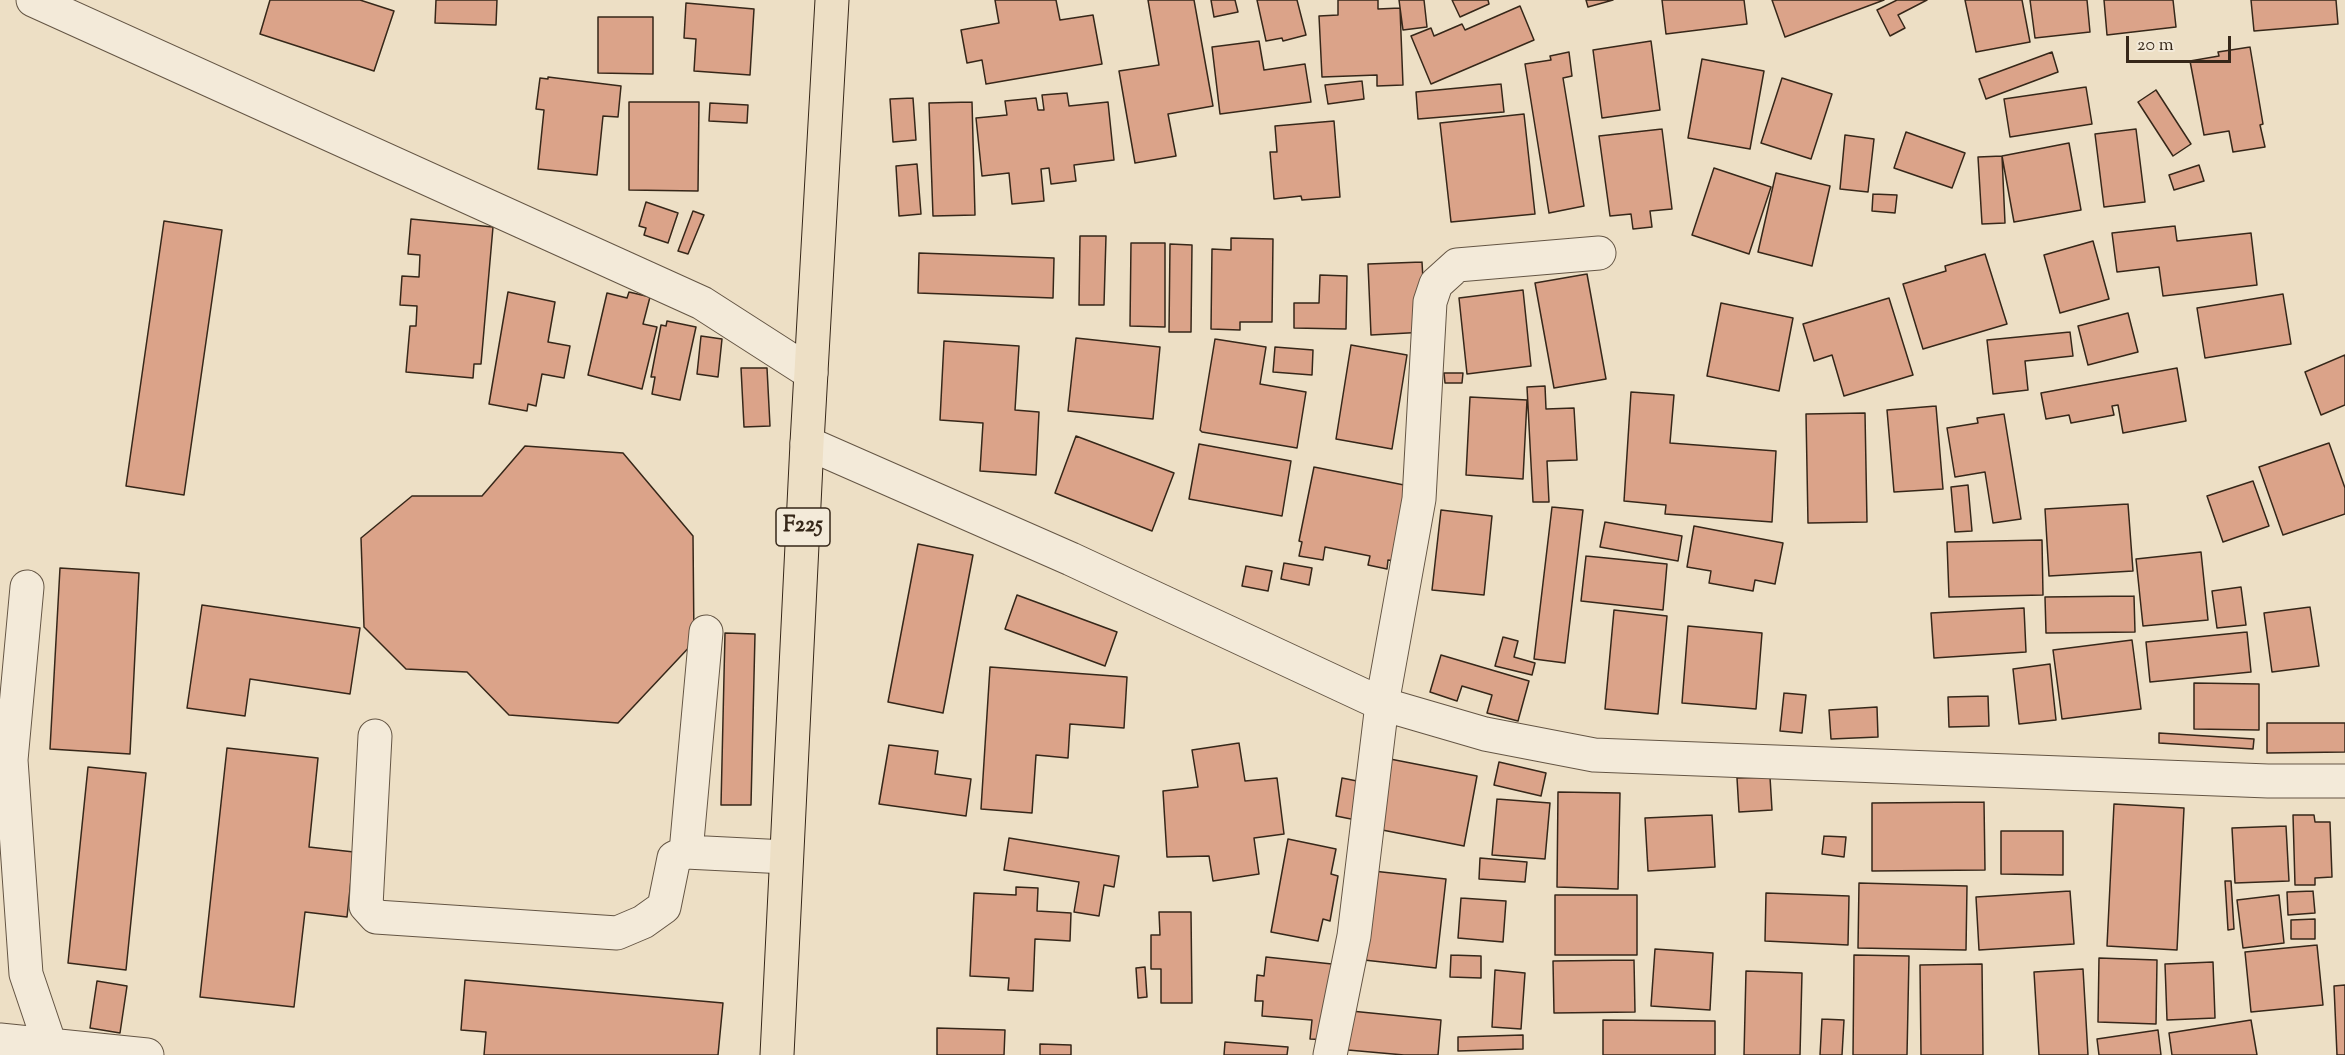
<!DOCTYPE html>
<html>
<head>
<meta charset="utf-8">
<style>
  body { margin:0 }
  #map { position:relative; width:2345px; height:1055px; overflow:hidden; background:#eddfc5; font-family:"Sorts Mill Goudy",serif }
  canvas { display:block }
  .scale { position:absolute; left:2126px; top:36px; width:105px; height:27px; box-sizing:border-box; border:3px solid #362719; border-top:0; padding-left:8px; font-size:18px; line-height:21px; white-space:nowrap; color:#362719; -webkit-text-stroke:4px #f3ead9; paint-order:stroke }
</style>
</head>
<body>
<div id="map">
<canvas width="2345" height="1055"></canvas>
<div class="scale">20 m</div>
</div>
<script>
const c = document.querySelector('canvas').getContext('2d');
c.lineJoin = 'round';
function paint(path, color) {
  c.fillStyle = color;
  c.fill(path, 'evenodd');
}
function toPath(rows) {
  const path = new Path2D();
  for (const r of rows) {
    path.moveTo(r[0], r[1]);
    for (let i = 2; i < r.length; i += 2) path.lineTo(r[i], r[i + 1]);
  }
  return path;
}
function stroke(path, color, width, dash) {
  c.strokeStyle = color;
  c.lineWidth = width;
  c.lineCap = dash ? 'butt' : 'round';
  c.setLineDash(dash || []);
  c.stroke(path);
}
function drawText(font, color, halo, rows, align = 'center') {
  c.font = font + ' "Sorts Mill Goudy",serif';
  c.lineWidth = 5;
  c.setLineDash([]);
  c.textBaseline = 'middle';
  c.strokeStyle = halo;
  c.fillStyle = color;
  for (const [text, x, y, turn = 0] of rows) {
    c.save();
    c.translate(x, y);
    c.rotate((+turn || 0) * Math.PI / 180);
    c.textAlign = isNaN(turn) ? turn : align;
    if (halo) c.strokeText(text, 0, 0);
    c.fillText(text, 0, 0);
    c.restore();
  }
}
const building = toPath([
  [270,0,360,0,394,11,374,71,260,34,270,0],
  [436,0,497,0,496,25,435,23,436,0],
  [995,0,1056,0,1060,20,1093,15,1102,64,986,84,982,60,967,63,961,30,999,23,995,0],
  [1148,0,1194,0,1213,106,1168,114,1176,156,1135,163,1119,71,1159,65,1148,0],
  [1211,0,1235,0,1238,12,1214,17,1211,0],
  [1257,0,1297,0,1306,35,1283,41,1282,38,1266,41,1257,0],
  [1338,0,1378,0,1378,9,1400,8,1403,85,1377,86,1377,75,1322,77,1319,16,1338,15,1338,0],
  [1399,0,1424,0,1427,27,1403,30,1399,0],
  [1452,0,1488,0,1489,4,1460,17,1452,0],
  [1586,0,1613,0,1588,7,1586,0],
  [1662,0,1744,0,1747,24,1666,34,1662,0],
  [1772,0,1884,0,1785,37,1772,0],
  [1897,0,1927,0,1898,15,1905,28,1890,36,1877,10,1897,0],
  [1965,0,2022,0,2030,42,1976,52,1965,0],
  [2030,0,2087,0,2090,32,2035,38,2030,0],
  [2104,0,2173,0,2176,27,2107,35,2104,0],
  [2251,0,2336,0,2338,24,2254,31,2251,0],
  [686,3,754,9,750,75,694,71,696,39,684,38,686,3],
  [1520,6,1534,40,1431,84,1411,36,1431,28,1434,36,1462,24,1465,30,1520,6],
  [598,17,653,17,653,74,598,73,598,17],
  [1259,41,1264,70,1305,64,1311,102,1220,114,1212,47,1259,41],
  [1651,41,1660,110,1602,118,1593,50,1651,41],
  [2250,47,2263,124,2260,125,2265,147,2233,152,2229,131,2204,135,2190,61,2219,56,2218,52,2250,47],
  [1569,52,1572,76,1563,78,1584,206,1549,213,1525,64,1551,60,1550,56,1569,52],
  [2052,52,2058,72,1986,99,1979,79,2052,52],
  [1702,59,1764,71,1750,149,1688,138,1702,59],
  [548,77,621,86,618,117,603,116,597,175,538,169,544,110,536,109,540,78,548,79,548,77],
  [1782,78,1832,94,1811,159,1761,143,1782,78],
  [1362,81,1364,99,1328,104,1325,85,1362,81],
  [1501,84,1504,112,1418,119,1416,92,1501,84],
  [2086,87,2092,124,2010,137,2004,99,2086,87],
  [2156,90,2191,144,2173,156,2138,102,2156,90],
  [1067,93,1069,106,1108,102,1114,160,1074,165,1076,181,1051,184,1049,168,1041,169,1044,201,1012,204,1009,173,982,176,976,118,1007,115,1005,101,1036,98,1038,110,1044,110,1042,95,1067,93],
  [913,98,916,140,893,142,890,99,913,98],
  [629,102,699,102,698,191,629,190,629,102],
  [972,102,975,215,933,216,929,103,972,102],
  [710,103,748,105,747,123,709,121,710,103],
  [1524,114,1535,214,1451,222,1440,123,1524,114],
  [1334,121,1340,197,1302,200,1301,196,1274,199,1270,152,1277,152,1275,126,1334,121],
  [1662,129,1672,209,1650,211,1652,227,1633,229,1631,214,1610,216,1599,136,1662,129],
  [2136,129,2145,202,2104,207,2095,134,2136,129],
  [1906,132,1965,153,1952,188,1894,168,1906,132],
  [1845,135,1874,139,1868,192,1840,189,1845,135],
  [2069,143,2081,210,2014,222,2002,156,2069,143],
  [2002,156,2005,223,1982,224,1978,157,2002,156],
  [917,164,921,214,899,216,896,166,917,164],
  [2199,165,2204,181,2174,190,2169,175,2199,165],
  [1714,168,1771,187,1749,254,1692,235,1714,168],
  [1776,173,1830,186,1812,266,1758,252,1776,173],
  [1873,194,1897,195,1895,213,1872,211,1873,194],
  [646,202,678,213,668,243,644,235,646,228,639,226,646,202],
  [693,211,704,215,688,254,678,251,693,211],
  [411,219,493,227,481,364,474,364,473,378,406,372,410,326,416,326,417,306,400,305,402,276,419,277,420,255,408,254,411,219],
  [164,221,222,230,184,495,126,486,164,221],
  [2175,226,2177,241,2251,233,2257,285,2163,296,2159,267,2117,272,2112,233,2175,226],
  [1080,236,1106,236,1104,305,1079,305,1080,236],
  [1231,238,1273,239,1272,322,1240,322,1240,330,1211,329,1212,249,1231,250,1231,238],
  [2093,241,2109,299,2060,313,2044,255,2093,241],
  [1131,243,1165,243,1165,327,1130,326,1131,243],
  [1170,244,1192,245,1191,332,1169,332,1170,244],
  [919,253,1054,258,1053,298,918,293,919,253],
  [1985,254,2007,324,1923,349,1903,284,1946,271,1945,266,1985,254],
  [1422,262,1426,332,1371,335,1368,264,1422,262],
  [1587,274,1606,379,1554,388,1535,283,1587,274],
  [1320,275,1347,276,1346,329,1294,328,1294,303,1319,303,1320,275],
  [1523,290,1531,366,1467,374,1459,298,1523,290],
  [508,292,555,302,548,342,570,346,564,378,542,374,536,406,528,404,527,411,489,404,508,292],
  [629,292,650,297,643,324,657,327,642,389,588,375,607,293,627,298,629,292],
  [2283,294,2291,344,2205,358,2197,308,2283,294],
  [1889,298,1913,375,1844,396,1832,355,1814,361,1803,324,1889,298],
  [1721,303,1793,318,1779,391,1707,376,1721,303],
  [2128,313,2138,352,2088,365,2078,326,2128,313],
  [667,321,696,327,680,400,652,394,655,377,651,377,661,325,666,326,667,321],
  [2070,332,2073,356,2025,361,2028,390,1993,394,1987,340,2070,332],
  [701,336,722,339,718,377,697,374,701,336],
  [1076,338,1160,347,1153,419,1068,411,1076,338],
  [1215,339,1266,347,1260,384,1306,392,1297,448,1202,432,1200,430,1215,339],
  [944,341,1019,346,1015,410,1039,412,1036,475,980,471,983,423,940,420,944,341],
  [1351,345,1407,355,1392,449,1336,439,1351,345],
  [1275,347,1313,350,1312,375,1273,372,1275,347],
  [2345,355,2345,405,2321,415,2305,372,2345,355],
  [741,368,767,368,770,426,744,427,741,368],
  [2177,368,2186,421,2123,433,2118,405,2112,406,2114,415,2071,423,2069,415,2046,419,2041,393,2177,368],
  [1444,373,1463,373,1462,383,1445,383,1444,373],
  [1545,386,1546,409,1574,408,1577,460,1547,461,1549,502,1533,502,1527,387,1545,386],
  [1631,392,1674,395,1670,443,1776,451,1772,522,1665,514,1666,505,1624,501,1631,392],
  [1470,397,1527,400,1523,479,1466,475,1470,397],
  [1936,406,1943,489,1894,492,1887,410,1936,406],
  [1865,413,1867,522,1808,523,1806,414,1865,413],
  [2004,414,2021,519,1993,523,1985,472,1955,477,1947,428,1978,423,1977,418,2004,414],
  [1076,436,1174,473,1152,531,1055,493,1076,436],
  [2329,443,2345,488,2345,514,2283,535,2259,467,2329,443],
  [1199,444,1291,461,1282,516,1189,499,1199,444],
  [525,446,623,453,693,536,694,642,618,723,509,715,467,672,406,669,364,627,361,538,412,496,482,496,525,446],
  [1314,467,1409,486,1395,561,1388,560,1387,569,1368,565,1370,556,1325,547,1323,560,1299,556,1302,542,1299,541,1314,467],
  [2253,481,2269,526,2223,542,2207,496,2253,481],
  [1968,485,1972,531,1955,532,1951,487,1968,485],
  [2128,504,2133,571,2049,576,2045,509,2128,504],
  [1552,507,1583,510,1565,663,1534,659,1552,507],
  [1441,510,1492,516,1484,595,1432,590,1441,510],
  [1605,522,1682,536,1678,561,1600,547,1605,522],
  [1694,526,1783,543,1775,584,1755,580,1753,591,1709,583,1711,571,1687,567,1694,526],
  [2042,540,2043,595,1949,597,1947,542,2042,540],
  [918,544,973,555,943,713,888,702,918,544],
  [2201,552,2208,620,2143,626,2136,559,2201,552],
  [1586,556,1667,564,1663,610,1581,601,1586,556],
  [1284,563,1312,568,1309,585,1281,579,1284,563],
  [1246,566,1272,571,1268,591,1242,586,1246,566],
  [60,568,139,573,130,754,50,749,60,568],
  [2241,587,2246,625,2217,628,2212,591,2241,587],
  [1017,595,1117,632,1105,666,1005,629,1017,595],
  [2134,596,2135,632,2046,633,2045,597,2134,596],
  [202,605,360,628,350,694,250,679,245,716,187,708,202,605],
  [2310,607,2319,666,2272,672,2264,613,2310,607],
  [2024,608,2026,652,1934,658,1931,613,2024,608],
  [1614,610,1667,616,1658,714,1605,709,1614,610],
  [1688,626,1762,633,1756,709,1682,703,1688,626],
  [2247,632,2251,672,2150,682,2146,642,2247,632],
  [725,633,755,634,751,805,721,805,725,633],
  [1503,637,1518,641,1514,657,1535,663,1532,675,1495,666,1503,637],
  [2132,640,2141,709,2062,719,2053,650,2132,640],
  [1441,655,1529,681,1518,721,1487,713,1492,695,1462,686,1457,701,1430,692,1441,655],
  [2050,664,2056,720,2019,724,2013,669,2050,664],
  [990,667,1127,677,1124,728,1070,724,1068,758,1036,755,1032,813,981,809,990,667],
  [2194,683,2259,684,2259,730,2194,729,2194,683],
  [1784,693,1806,695,1802,733,1780,731,1784,693],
  [1988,696,1989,726,1949,727,1948,697,1988,696],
  [1877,707,1878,737,1831,739,1829,710,1877,707],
  [2267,723,2345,723,2345,752,2267,753,2267,723],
  [2159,733,2254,739,2253,749,2159,743,2159,733],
  [1239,743,1245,781,1277,778,1284,834,1254,838,1259,874,1213,881,1209,856,1167,857,1163,791,1198,787,1192,750,1239,743],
  [889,745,938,751,935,774,971,779,966,816,879,804,889,745],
  [227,748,318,758,309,847,354,852,347,917,305,912,294,1007,200,997,227,748],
  [1385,758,1477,776,1464,846,1372,828,1385,758],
  [1499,762,1546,773,1541,796,1494,785,1499,762],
  [88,767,146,773,126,970,68,963,88,767],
  [1770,777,1772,810,1739,812,1737,778,1770,777],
  [1342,778,1362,782,1356,820,1336,816,1342,778],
  [1558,792,1620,793,1618,889,1557,887,1558,792],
  [1497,799,1550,803,1545,859,1492,855,1497,799],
  [1984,802,1985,870,1872,871,1872,803,1984,802],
  [2114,804,2184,808,2177,950,2107,946,2114,804],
  [1712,815,1715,867,1648,871,1645,818,1712,815],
  [2293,815,2314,815,2315,822,2330,822,2332,877,2315,878,2315,885,2295,885,2293,815],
  [2286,826,2289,881,2235,883,2232,828,2286,826],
  [2001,831,2063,831,2063,875,2001,874,2001,831],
  [1824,836,1846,837,1844,857,1822,854,1824,836],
  [1009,838,1119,856,1114,887,1104,885,1099,916,1074,912,1079,882,1004,870,1009,838],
  [1288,839,1336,849,1331,874,1338,876,1330,921,1323,919,1318,941,1271,932,1288,839],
  [1480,858,1527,862,1525,882,1479,879,1480,858],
  [1373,871,1446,879,1436,968,1364,960,1373,871],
  [2225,881,2231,881,2234,929,2228,930,2225,881],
  [1859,883,1967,886,1966,950,1858,948,1859,883],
  [1016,887,1038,888,1037,911,1071,913,1070,941,1035,939,1033,991,1008,990,1009,978,970,976,974,893,1016,895,1016,887],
  [2070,891,2074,944,1979,950,1976,897,2070,891],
  [2313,891,2315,913,2288,915,2287,892,2313,891],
  [1766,893,1849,896,1848,945,1765,941,1766,893],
  [1555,895,1637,895,1637,955,1555,955,1555,895],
  [2279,895,2284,943,2243,948,2237,900,2279,895],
  [1461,898,1506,901,1503,942,1458,938,1461,898],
  [1159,912,1191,912,1192,1003,1161,1003,1161,969,1151,969,1151,935,1160,935,1159,912],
  [2315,919,2315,939,2291,939,2291,920,2315,919],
  [2317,945,2323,1005,2251,1012,2245,952,2317,945],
  [1655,949,1713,953,1710,1010,1651,1006,1655,949],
  [1451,955,1481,956,1481,978,1450,977,1451,955],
  [1854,955,1909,956,1907,1055,1853,1055,1854,955],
  [1266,957,1332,964,1329,1040,1310,1039,1312,1020,1262,1016,1263,1001,1255,1001,1257,975,1264,976,1266,957],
  [2099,958,2157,960,2156,1024,2098,1022,2099,958],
  [1634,960,1635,1012,1554,1013,1553,961,1634,960],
  [2213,962,2215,1018,2167,1020,2165,964,2213,962],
  [1982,964,1983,1055,1921,1055,1920,965,1982,964],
  [1145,967,1147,997,1138,998,1136,968,1145,967],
  [2083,969,2088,1055,2039,1055,2034,972,2083,969],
  [1495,970,1525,973,1521,1029,1492,1027,1495,970],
  [1746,971,1802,973,1800,1055,1744,1055,1746,971],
  [465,980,723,1003,718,1055,484,1055,486,1032,461,1030,465,980],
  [97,981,127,986,120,1033,90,1028,97,981],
  [2345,985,2345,1055,2337,1055,2334,986,2345,985],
  [1351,1011,1441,1020,1438,1055,1404,1055,1348,1050,1351,1011],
  [1822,1019,1844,1020,1842,1055,1820,1055,1822,1019],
  [1603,1020,1715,1021,1715,1055,1603,1055,1603,1020],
  [2251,1020,2257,1055,2172,1055,2169,1033,2251,1020],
  [937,1028,1005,1030,1004,1055,937,1055,937,1028],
  [2158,1030,2161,1055,2099,1055,2097,1039,2158,1030],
  [1523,1035,1523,1049,1458,1051,1458,1037,1523,1035],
  [1225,1042,1288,1047,1287,1055,1224,1055,1225,1042],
  [1040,1044,1071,1045,1071,1055,1040,1055,1040,1044]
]);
paint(building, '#dba389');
stroke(building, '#362719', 1.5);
const minor = toPath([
  [33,0,702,303,811,373],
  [807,443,1071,559,1382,704,1485,734,1594,755,2268,781,2345,781],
  [27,587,11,760,26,974,50,1045],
  [375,736,366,906,376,917,617,933,643,922,664,907,674,858,686,852,786,857],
  [686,852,706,632],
  [0,1040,147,1055],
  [1330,1055,1354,936,1382,704,1419,499,1430,302,1436,284,1457,265,1599,253]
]);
const major = toPath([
  [777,1055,807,443,832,0]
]);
stroke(minor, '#645544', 35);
stroke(major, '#362719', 35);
stroke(minor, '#f3ead9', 33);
stroke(major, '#eddfc5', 33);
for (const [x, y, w] of [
  [803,527,54]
]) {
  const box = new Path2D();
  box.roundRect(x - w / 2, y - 19, w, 38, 4.5);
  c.fillStyle = '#f3ead9';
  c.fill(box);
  stroke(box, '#362719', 1.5);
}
drawText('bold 22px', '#362719', null, [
  ["F225",803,527]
]);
</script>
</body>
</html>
